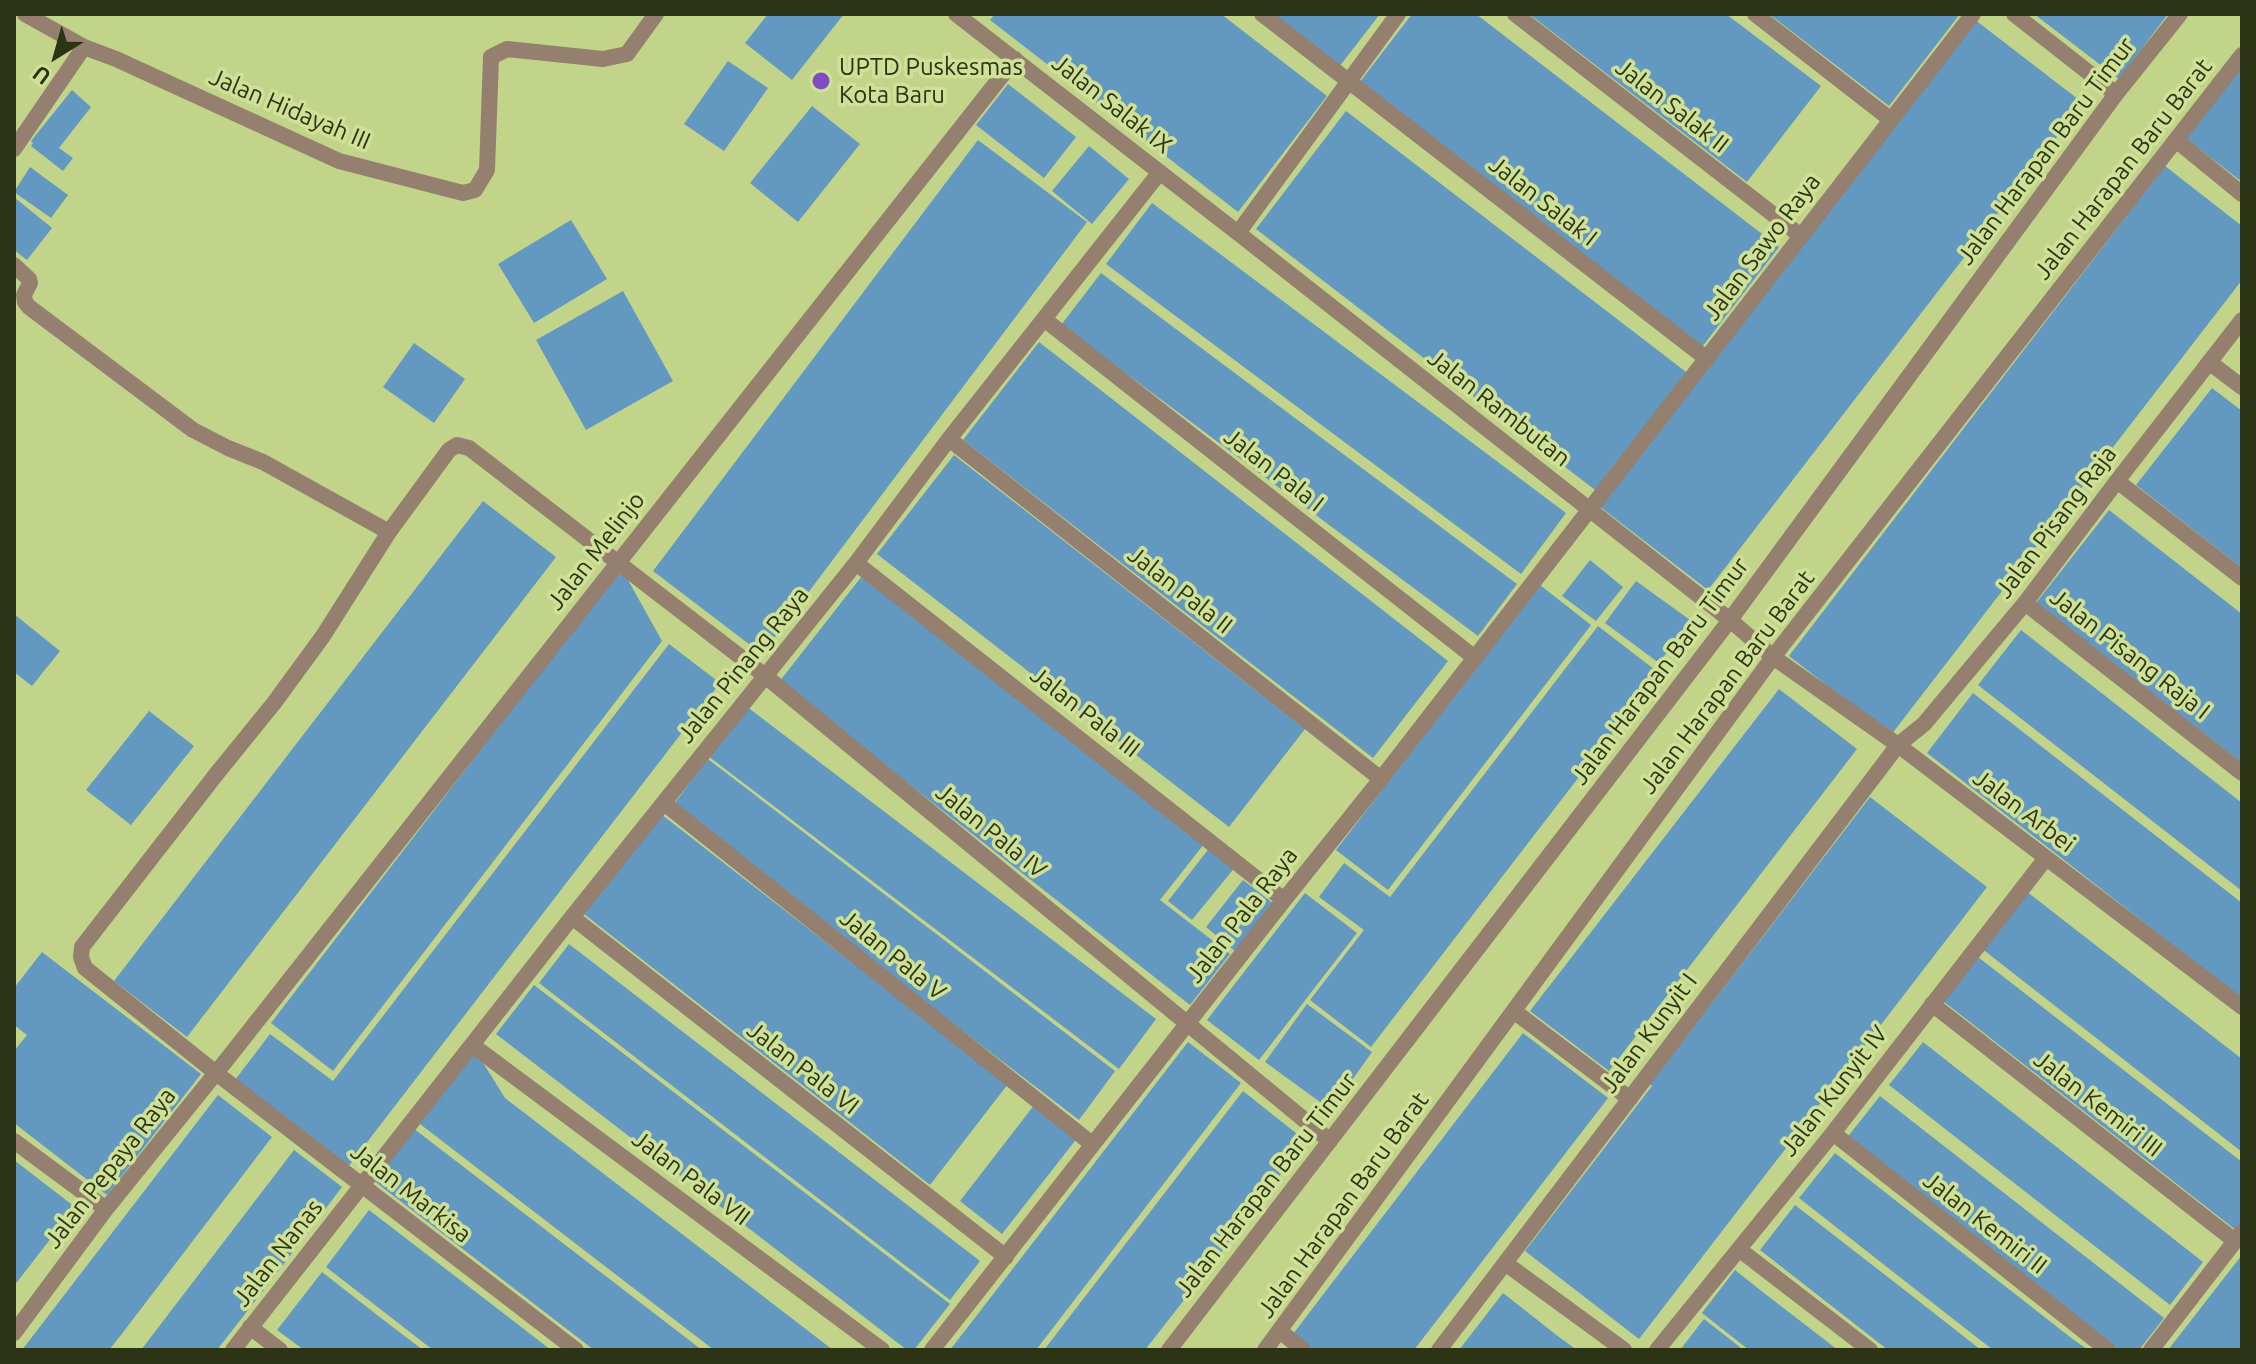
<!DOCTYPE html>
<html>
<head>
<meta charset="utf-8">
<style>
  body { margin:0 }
  #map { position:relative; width:2256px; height:1364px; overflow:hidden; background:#c1d48a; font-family:Ubuntu,sans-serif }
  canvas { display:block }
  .frame { position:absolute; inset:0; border:16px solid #2d3416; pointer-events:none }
  .north { position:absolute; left:16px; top:16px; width:80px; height:80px; -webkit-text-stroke:6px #cee197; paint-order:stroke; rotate:217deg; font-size:22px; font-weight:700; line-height:32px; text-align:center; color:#2d3416 }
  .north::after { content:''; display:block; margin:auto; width:28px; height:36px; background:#2d3416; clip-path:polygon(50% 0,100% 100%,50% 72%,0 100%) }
</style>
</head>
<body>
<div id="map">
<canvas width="2256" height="1364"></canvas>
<div class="frame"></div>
<div class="north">U</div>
</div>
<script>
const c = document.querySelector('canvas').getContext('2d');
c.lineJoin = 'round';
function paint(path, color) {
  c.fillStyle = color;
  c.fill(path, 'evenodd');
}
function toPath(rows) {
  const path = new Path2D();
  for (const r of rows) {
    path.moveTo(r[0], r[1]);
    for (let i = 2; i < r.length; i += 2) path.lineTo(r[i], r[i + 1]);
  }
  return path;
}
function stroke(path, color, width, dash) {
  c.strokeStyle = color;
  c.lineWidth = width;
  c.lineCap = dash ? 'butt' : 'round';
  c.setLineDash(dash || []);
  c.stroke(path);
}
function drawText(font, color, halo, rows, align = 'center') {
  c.font = font + ' Ubuntu,sans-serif';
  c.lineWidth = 7;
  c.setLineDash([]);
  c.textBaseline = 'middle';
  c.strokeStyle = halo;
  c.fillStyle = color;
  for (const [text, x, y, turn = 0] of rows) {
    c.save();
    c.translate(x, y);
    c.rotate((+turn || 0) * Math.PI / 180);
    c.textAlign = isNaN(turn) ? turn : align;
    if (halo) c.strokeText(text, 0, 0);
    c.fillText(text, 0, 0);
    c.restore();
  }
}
paint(toPath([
  [768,14,844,14,792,80,745,43],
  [995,14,1221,14,1327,96,1238,212,990,20],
  [1270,14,1380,14,1339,67],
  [1412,14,1476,14,1779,247,1702,347,1359,83],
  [1529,14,1726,14,1821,86,1747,182],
  [1769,14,1960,14,1889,106],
  [2034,14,2168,14,2119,79],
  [1974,19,2083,103,1708,590,1599,506],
  [728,61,768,88,724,151,684,124],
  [2242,62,2242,182,2184,137],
  [1008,84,1076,137,1044,178,976,125],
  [72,90,91,107,59,148,73,158,63,171,31,146,33,143,31,141],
  [812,106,860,144,798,222,750,183],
  [1346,111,1690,375,1599,493,1256,229],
  [978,140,1087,222,762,654,653,571],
  [1089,146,1129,179,1092,224,1052,191],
  [2165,166,2242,226,2242,280,1891,735,1789,656],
  [30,167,68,195,51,218,14,192],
  [14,197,52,228,27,260,14,250],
  [1152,203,1566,513,1521,574,1106,264],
  [571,220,607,279,534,323,498,264],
  [1101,273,1517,584,1478,636,1061,325],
  [623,291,673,381,586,430,536,340],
  [1039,342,1448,661,1373,758,963,440],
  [414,343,465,379,434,423,383,387],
  [2212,388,2242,411,2242,568,2136,485],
  [954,455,1305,729,1229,827,877,554],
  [483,501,556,557,187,1037,114,981],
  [2109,510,2242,614,2242,763,2036,603],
  [1590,560,1623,587,1596,621,1562,596],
  [618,562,662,641,333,1071,271,1023,600,594],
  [862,576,1204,844,1160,900,1230,954,1190,1005,779,682],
  [1636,581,1690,620,1659,663,1605,623],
  [1540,585,1591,625,1388,890,1336,850],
  [14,614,60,651,32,686,14,672],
  [1598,626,1659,673,1371,1047,1310,1000,1364,930,1319,897,1344,863,1390,897],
  [2021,630,2242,803,2242,891,1978,685],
  [669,644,720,683,348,1167,235,1080,270,1034,333,1081],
  [1779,689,1857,749,1609,1071,1530,1011],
  [1973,693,2242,903,2242,999,1927,753],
  [746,706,1156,1019,1119,1069,708,756],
  [149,711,194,746,131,825,86,790],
  [708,759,1115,1071,1079,1120,671,808],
  [1870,797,1987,887,1639,1339,1525,1251,1652,1086,1650,1084],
  [661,814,1008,1084,930,1185,584,914],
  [1211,846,1236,866,1192,920,1168,901],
  [1243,880,1274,904,1236,952,1206,927],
  [2026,891,2242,1059,2242,1152,1981,948],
  [1305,893,1357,933,1259,1060,1207,1020],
  [569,944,980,1261,950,1300,539,983],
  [42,952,201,1074,107,1195,14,1123,14,1051,27,1035,14,1025,14,988],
  [1978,957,2242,1162,2242,1225,2237,1231,1943,1001],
  [534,985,950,1304,914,1350,907,1350,496,1034],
  [1307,1004,1372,1052,1331,1110,1265,1062],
  [1523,1033,1608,1098,1414,1350,1314,1350,1293,1334],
  [1188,1042,1241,1083,1092,1277,1036,1350,950,1350],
  [1923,1042,2203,1262,2170,1305,1889,1085],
  [472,1045,505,1098,833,1350,714,1350,420,1124],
  [1243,1091,1306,1141,1230,1241,1145,1350,1044,1350],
  [218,1095,272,1137,121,1335,109,1350,22,1350],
  [1880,1096,2164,1318,2139,1350,2117,1350,1846,1139],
  [1035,1104,1078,1137,1002,1234,960,1201],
  [413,1128,702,1350,594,1350,373,1180],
  [294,1150,342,1187,283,1265,217,1350,141,1350],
  [1835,1153,2070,1337,2088,1350,1993,1350,1943,1311,1799,1198],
  [14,1160,75,1207,14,1286],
  [1795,1205,1911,1295,1981,1350,1888,1350,1760,1250],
  [369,1210,507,1316,551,1350,433,1350,326,1267],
  [2242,1255,2242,1350,2168,1350,2231,1269],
  [1735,1270,1764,1293,1838,1350,1749,1350,1702,1313],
  [322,1272,390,1325,423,1350,304,1350,277,1330],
  [1503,1293,1559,1337,1577,1350,1459,1350],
  [1704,1319,1736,1344,1743,1350,1680,1350]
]), '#6399c0');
stroke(toPath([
  [25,14,84,47],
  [956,14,1238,233,1730,620,1773,657,1898,745,2242,1007],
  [1262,14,1707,359],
  [1515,14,1801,236],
  [1755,14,1890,119],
  [2014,14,2116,94],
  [2176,140,2242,194],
  [14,149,84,47,116,59,339,161,463,193,475,190,487,170,491,57,507,49,603,59,627,54,656,14],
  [1238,233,1398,14],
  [14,265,29,279,30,283,24,295,25,302,29,307,193,430,228,448,263,462,389,532],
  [1044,319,1475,658],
  [2209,362,2242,387],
  [949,439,1381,779],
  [2117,481,2242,578],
  [856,563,1284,900],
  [2025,603,2242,773],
  [664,803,1092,1144],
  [572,917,1006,1257],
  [1932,1004,2235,1241],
  [1515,1012,1630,1099],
  [472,1045,882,1350],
  [1833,1133,2108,1350],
  [14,1141,106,1209],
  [1740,1250,1870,1350],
  [1505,1263,1624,1350],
  [250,1327,280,1350],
  [1280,1331,1303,1350],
  [14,1333,106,1209,228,1058,1015,59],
  [233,1350,572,917,856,563,949,439,1160,172],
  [576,1350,216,1073,85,968,81,957,82,947,218,772,274,703,323,636,389,532,449,450,457,445,469,448,764,675,1330,1141],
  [932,1350,1284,900,1381,779,1973,14],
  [1169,1350,1730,620,2116,94,2180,14],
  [1265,1350,1773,657,2242,55],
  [1439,1350,1898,745,1924,724,2025,603,2117,481,2242,320],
  [1657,1350,1833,1133,2046,858],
  [2151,1350,2242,1232]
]), '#957f6e', 16);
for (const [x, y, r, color] of [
  [821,81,10,"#814dc5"]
]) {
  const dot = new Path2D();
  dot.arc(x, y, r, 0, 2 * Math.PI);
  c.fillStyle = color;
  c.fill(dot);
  stroke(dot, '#cee197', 3);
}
drawText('24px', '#2d3416', '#cee197', [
  ["UPTD Puskesmas",839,67],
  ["Kota Baru",839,95]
], 'left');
drawText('24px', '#2d3416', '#cee197', [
  ["Jalan Salak IX",1112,104,38],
  ["Jalan Salak II",1672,106,38],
  ["Jalan Hidayah III",290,109,23],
  ["Jalan Harapan Baru Timur",2046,151,-53],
  ["Jalan Harapan Baru Barat",2123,169,-52],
  ["Jalan Salak I",1543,201,38],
  ["Jalan Sawo Raya",1762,247,-53],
  ["Jalan Rambutan",1499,408,38],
  ["Jalan Pala I",1274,470,38],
  ["Jalan Pisang Raja",2056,522,-53],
  ["Jalan Melinjo",596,551,-52],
  ["Jalan Pala II",1180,590,38],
  ["Jalan Pisang Raja I",2130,654,38],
  ["Jalan Pinang Raya",743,665,-51],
  ["Jalan Harapan Baru Timur",1660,671,-53],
  ["Jalan Harapan Baru Barat",1727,682,-53],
  ["Jalan Pala III",1085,712,38],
  ["Jalan Arbei",2024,811,37],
  ["Jalan Pala IV",991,831,39],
  ["Jalan Pala Raya",1242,915,-52],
  ["Jalan Pala V",893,955,39],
  ["Jalan Kunyit I",1649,1033,-53],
  ["Jalan Pala VI",803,1068,38],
  ["Jalan Kunyit IV",1834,1091,-52],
  ["Jalan Kemiri III",2098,1104,38],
  ["Jalan Pepaya Raya",110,1168,-52],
  ["Jalan Pala VII",691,1178,37],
  ["Jalan Harapan Baru Timur",1266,1185,-52],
  ["Jalan Markisa",411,1193,38],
  ["Jalan Harapan Baru Barat",1343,1205,-54],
  ["Jalan Kemiri II",1985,1223,38],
  ["Jalan Nanas",278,1253,-52]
]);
</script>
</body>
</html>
